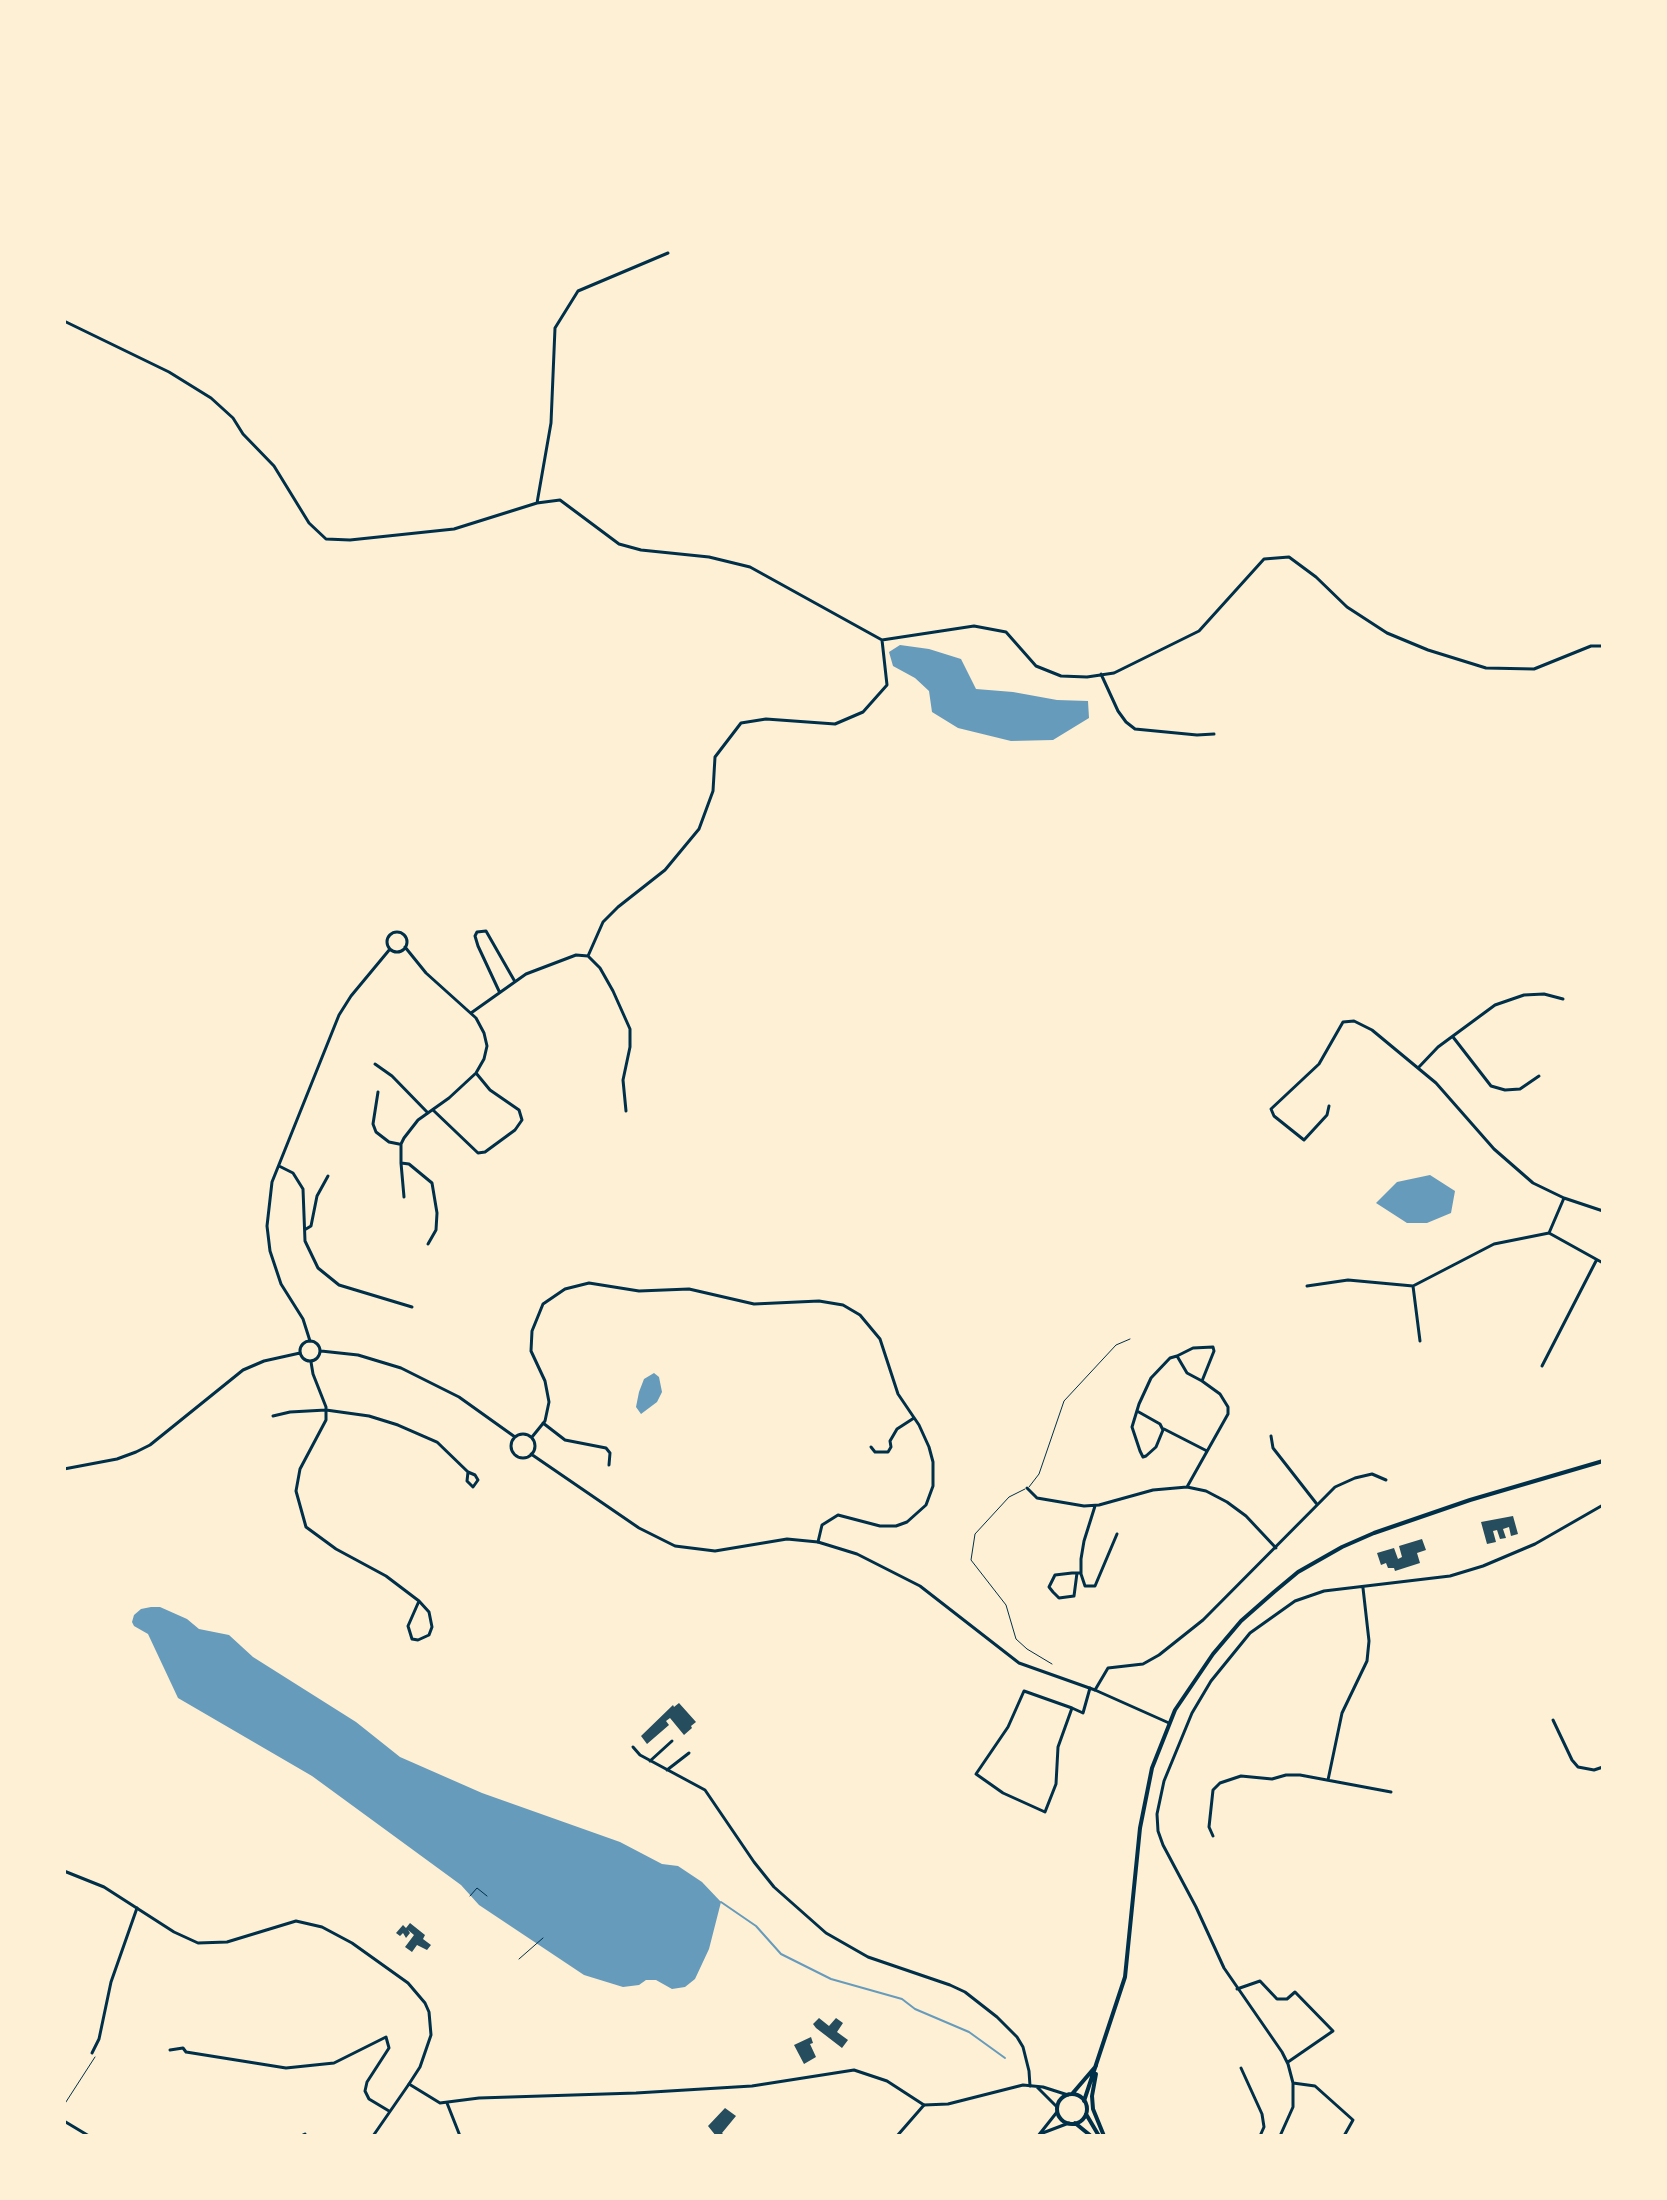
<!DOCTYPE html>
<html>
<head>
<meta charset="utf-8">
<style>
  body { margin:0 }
  #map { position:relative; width:1667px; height:2200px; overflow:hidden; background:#fdf0d5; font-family:"Public Sans",sans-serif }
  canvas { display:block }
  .frame { position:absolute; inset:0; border:66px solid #fdf0d5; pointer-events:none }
</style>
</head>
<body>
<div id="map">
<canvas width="1667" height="2200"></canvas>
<div class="frame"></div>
</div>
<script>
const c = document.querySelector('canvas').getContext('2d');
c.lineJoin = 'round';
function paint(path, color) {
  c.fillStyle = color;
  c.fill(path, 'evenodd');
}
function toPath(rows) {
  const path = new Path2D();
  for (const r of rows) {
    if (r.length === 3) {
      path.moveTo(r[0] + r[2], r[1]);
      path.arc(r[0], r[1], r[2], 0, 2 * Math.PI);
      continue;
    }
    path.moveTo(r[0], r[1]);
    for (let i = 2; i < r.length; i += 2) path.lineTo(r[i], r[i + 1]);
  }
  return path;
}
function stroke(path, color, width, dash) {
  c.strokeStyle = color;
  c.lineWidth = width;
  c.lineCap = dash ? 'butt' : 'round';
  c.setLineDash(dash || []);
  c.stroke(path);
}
paint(toPath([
  [900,645,929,649,961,659,976,689,1013,692,1057,700,1088,701,1089,718,1053,740,1011,741,958,728,932,712,929,691,915,678,893,666,889,652],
  [1430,1175,1455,1191,1451,1213,1427,1223,1407,1223,1376,1203,1397,1182],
  [654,1373,659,1377,662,1392,657,1402,641,1414,636,1407,639,1392,644,1379],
  [151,1607,160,1607,187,1619,199,1629,229,1635,253,1657,356,1722,400,1757,482,1793,620,1842,662,1864,678,1866,702,1882,721,1902,709,1949,695,1979,685,1987,672,1989,656,1980,646,1980,639,1985,623,1987,584,1975,479,1905,461,1885,312,1776,178,1698,148,1634,134,1626,132,1622,134,1615,141,1609]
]), '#669bbc');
stroke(toPath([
  [721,1902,756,1926,781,1954,831,1979,902,1999,915,2009,969,2032,1005,2058]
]), '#669bbc', 2);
paint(toPath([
  [1513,1516,1518,1534,1511,1536,1509,1527,1503,1529,1506,1538,1500,1539,1497,1530,1493,1531,1496,1542,1487,1544,1481,1522],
  [1422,1539,1426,1550,1417,1553,1420,1563,1395,1571,1394,1568,1388,1568,1386,1563,1381,1565,1377,1553,1394,1548,1398,1559,1402,1557,1399,1546],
  [679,1703,696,1722,691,1726,692,1728,684,1735,670,1718,666,1721,669,1725,647,1744,641,1736,673,1705,674,1707],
  [410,1923,425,1935,423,1939,431,1945,427,1950,417,1945,412,1952,405,1947,414,1935,408,1930,410,1933,406,1938,403,1933,400,1936,396,1933,403,1925,406,1928],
  [819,2018,829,2026,836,2018,843,2023,837,2032,848,2040,842,2048,816,2028,813,2024],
  [811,2037,813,2043,810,2044,816,2057,804,2064,794,2045],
  [725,2108,736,2116,722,2133,725,2136,716,2136,708,2126]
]), '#264d5e');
stroke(toPath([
  [470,1896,477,1888,487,1896],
  [519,1959,543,1938],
  [64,2105,95,2057]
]), '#003049', 1);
stroke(toPath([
  [1029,1487,1039,1474,1064,1401,1116,1345,1130,1339],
  [1025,1489,1009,1497,975,1534,971,1560,1006,1605,1016,1639,1027,1649,1052,1664]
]), '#003049', 1);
stroke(toPath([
  [64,321,169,372,211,398,233,418,243,434,274,466,309,523,326,539,350,540,454,529,537,503,560,500,619,544,641,550,709,557,750,567,882,640,974,626,1006,632,1036,666,1061,676,1087,677,1114,673,1199,631,1264,559,1289,557,1316,577,1347,607,1387,633,1428,650,1486,668,1534,669,1591,646,1603,646],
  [537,503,551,423,555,328,578,291,668,253],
  [1101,674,1118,711,1126,722,1135,729,1197,735,1214,734],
  [397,942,10],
  [588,956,603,922,618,907,665,870,699,829,713,791,715,757,741,723,766,719,835,724,863,712,887,685,882,640],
  [499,991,478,946,475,936,477,932,486,931,514,980],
  [471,1013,526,974,576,955,588,956,600,968,613,991,630,1029,630,1047,623,1080,626,1111],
  [1453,1037,1491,1086,1505,1090,1520,1089,1539,1076],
  [375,1064,392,1076,428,1113],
  [1418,1068,1438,1047,1495,1005,1524,995,1544,994,1563,999],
  [378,1092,373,1124,376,1132,389,1142,399,1144],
  [1329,1106,1327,1115,1304,1140,1274,1116,1271,1109,1319,1064,1343,1022,1354,1021,1372,1030,1436,1083,1494,1149,1533,1183,1564,1198,1603,1211],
  [433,1110,478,1153,485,1152,515,1130,522,1120,519,1110,490,1090,476,1073],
  [401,1163,409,1164,432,1183,437,1213,436,1230,428,1244],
  [279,1166,293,1173,303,1189,305,1241,318,1268,339,1285,412,1307],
  [404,1197,401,1163,401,1144,404,1138,418,1120,449,1098,476,1073,484,1059,487,1046,484,1033,476,1018,426,973,405,947],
  [306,1229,311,1226,317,1196,328,1176],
  [1549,1233,1603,1263],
  [1307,1286,1348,1280,1413,1286,1494,1244,1549,1233,1564,1198],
  [1413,1286,1420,1341],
  [310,1341,303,1319,281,1284,270,1251,267,1226,272,1182,339,1015,351,996,390,949],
  [311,1362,313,1374,326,1407,326,1420,300,1469,296,1491,306,1527,336,1549,386,1576,419,1601,429,1612,432,1627,429,1635,418,1640,412,1639,408,1626,419,1601],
  [1542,1366,1596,1261],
  [1137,1411,1160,1424,1163,1430,1156,1447,1146,1456,1143,1457,1140,1451,1132,1427,1139,1404,1151,1378,1170,1358,1177,1356],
  [273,1416,290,1412,326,1410,369,1416,398,1425,437,1442,468,1472,475,1475,478,1480,473,1487,467,1481,468,1472],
  [543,1423,565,1440,606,1448,610,1453,609,1465],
  [1164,1429,1207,1451],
  [1271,1436,1273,1448,1316,1503],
  [532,1437,545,1421,549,1402,545,1381,531,1351,532,1331,543,1304,565,1289,589,1283,639,1291,689,1289,754,1304,819,1301,843,1305,860,1315,880,1339,898,1394,919,1425,929,1447,933,1462,933,1486,926,1505,907,1522,896,1526,880,1526,838,1515,822,1525,818,1542],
  [871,1447,875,1452,888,1452,891,1447,890,1441,897,1429,914,1418],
  [1187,1487,1228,1414,1228,1407,1220,1394,1202,1381,1214,1351,1213,1347,1193,1348,1177,1356,1187,1373,1202,1381],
  [1027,1488,1037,1498,1084,1506,1099,1505,1153,1490,1187,1487,1206,1491,1227,1502,1246,1516,1276,1548],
  [1095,1506,1084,1541,1081,1559,1081,1574,1085,1586,1095,1586,1117,1534],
  [1077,1573,1074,1596,1059,1598,1053,1592,1049,1587,1055,1575,1072,1573,1081,1573],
  [1095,1690,1108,1668,1143,1664,1159,1655,1203,1620,1335,1487,1355,1478,1372,1474,1386,1480],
  [1072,1708,1024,1691,1008,1727,976,1774,1003,1793,1045,1812,1056,1784,1058,1747,1072,1708,1083,1713,1090,1688],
  [1553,1720,1572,1760,1578,1767,1594,1770,1603,1767],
  [633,1747,640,1755,705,1790,754,1862,774,1887,826,1933,868,1957,950,1985,965,1992,997,2017,1017,2037,1023,2047,1029,2071,1030,2086],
  [650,1761,672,1741],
  [667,1770,689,1753],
  [1328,1780,1342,1713,1367,1661,1369,1641,1363,1588],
  [1213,1836,1209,1827,1213,1790,1220,1783,1241,1776,1272,1779,1286,1775,1300,1775,1391,1792],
  [1237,1989,1260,1981,1277,1999,1287,1999,1295,1992,1333,2031,1288,2062],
  [170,2050,183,2048,186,2052,286,2068,334,2063,386,2037,389,2048,367,2082,365,2091,369,2099,389,2111],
  [92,2053,99,2039,111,1982,137,1908],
  [1241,2068,1262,2114,1264,2127,1260,2136],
  [1293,2083,1315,2086,1353,2120,1344,2136],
  [447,2103,460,2136],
  [64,2121,89,2136],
  [1040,2134,1069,2123],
  [253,2136,255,2136],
  [301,2136,305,2134],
  [373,2136,409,2084],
  [897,2136,924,2105],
  [1038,2136,1057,2112],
  [1280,2136,1293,2107,1293,2083,1288,2064,1282,2052,1224,1968,1196,1907,1163,1845,1158,1831,1157,1814,1164,1781,1192,1713,1211,1681,1250,1633,1295,1601,1324,1591,1450,1576,1483,1566,1535,1544,1603,1505]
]), '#003049', 3);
stroke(toPath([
  [310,1351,10],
  [321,1351,358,1355,401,1368,459,1397,515,1437],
  [523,1446,12],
  [531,1454,639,1528,675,1546,715,1551,787,1539,818,1542,857,1554,920,1586,1019,1663,1095,1690,1169,1723],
  [64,1469,117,1459,136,1452,150,1445,243,1370,264,1361,300,1353],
  [64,1871,104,1887,174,1932,198,1943,227,1942,296,1921,322,1927,352,1943,408,1983,425,2003,429,2012,431,2035,420,2067,409,2084,440,2103,479,2098,636,2093,752,2086,854,2070,887,2081,924,2105,948,2104,1023,2085,1043,2087,1068,2095],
  [1037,2087,1057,2107]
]), '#003049', 3);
stroke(toPath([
  [1096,2074,1092,2096,1093,2109,1104,2136],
  [1072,2094,1096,2066],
  [1072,2109,15],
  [1084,2101,1125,1977,1140,1828,1152,1768,1175,1710,1213,1654,1241,1621,1274,1592,1298,1572,1342,1547,1374,1533,1470,1500,1603,1461],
  [1086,2114,1099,2136],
  [1075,2123,1091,2136]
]), '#003049', 4);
</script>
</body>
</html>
